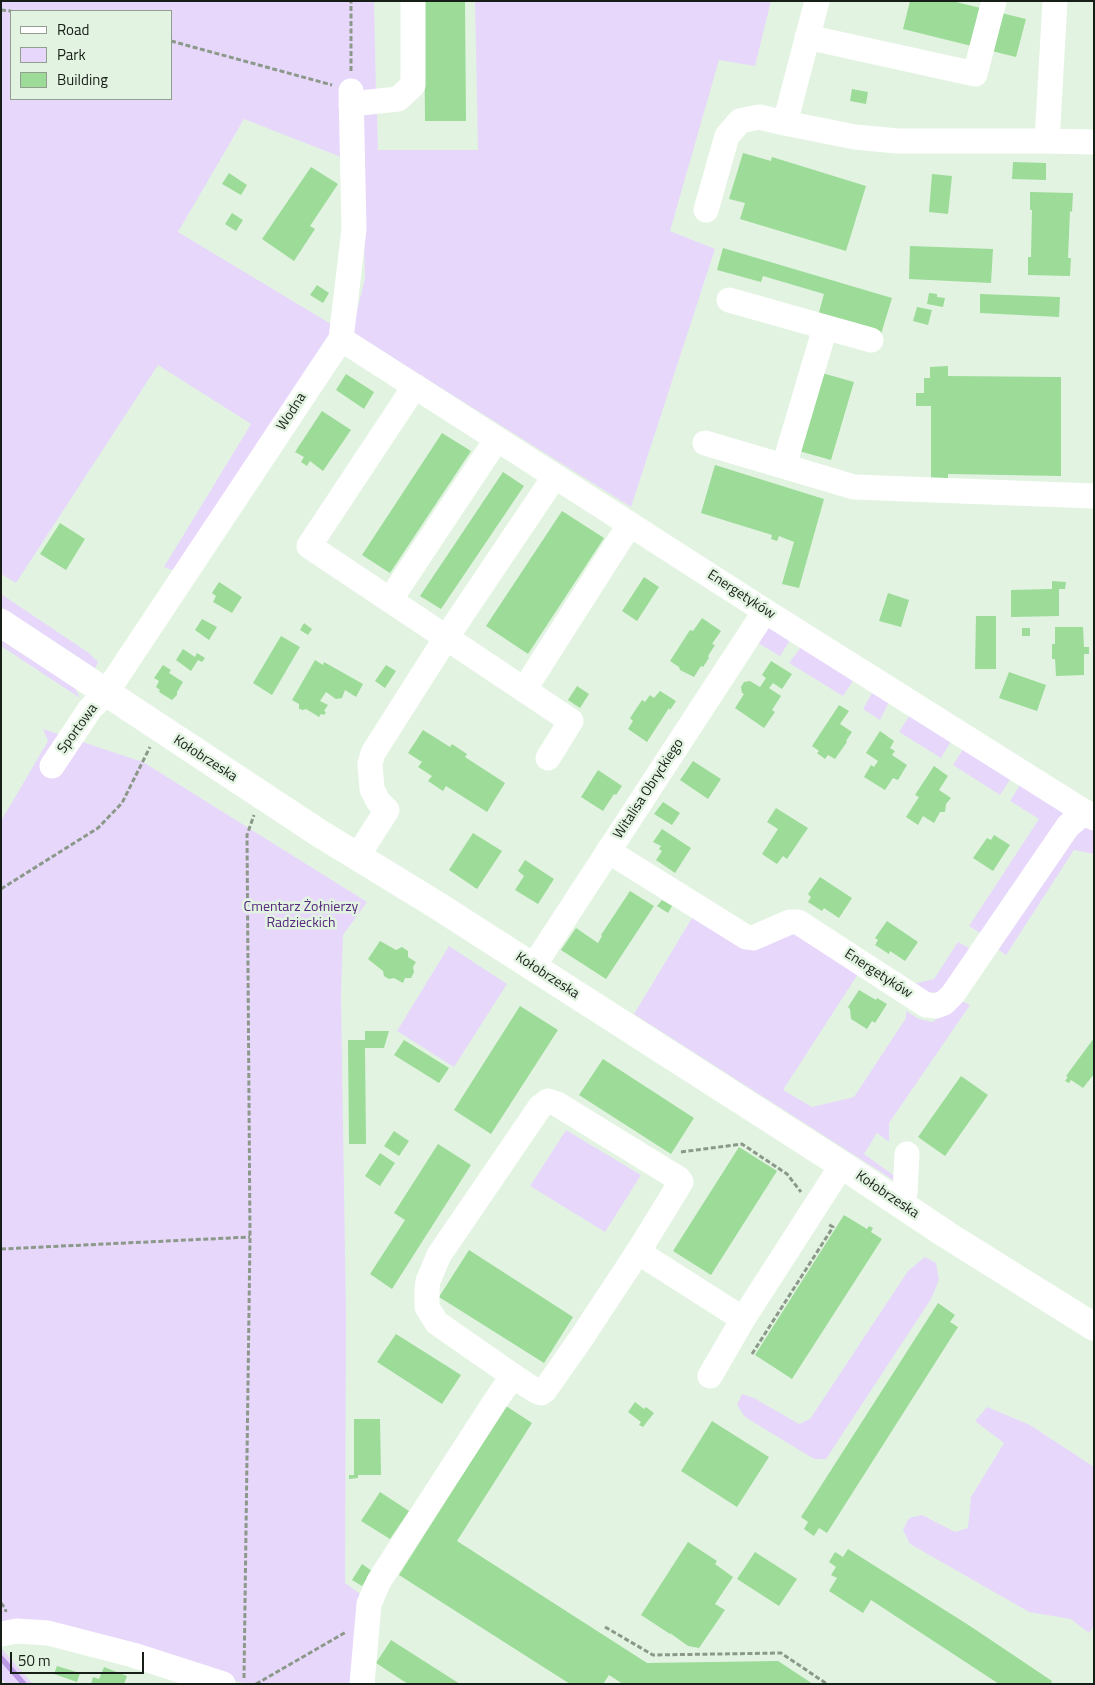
<!DOCTYPE html>
<html>
<head>
<meta charset="utf-8">
<style>
  body { margin:0 }
  #map { position:relative; width:1095px; height:1685px; overflow:hidden; background:#e2f4e1; font-family:"Titillium Web",sans-serif }
  canvas { display:block }
  .frame { position:absolute; inset:0; border:2px solid #171d17; pointer-events:none }
  .legend { position:absolute; left:10px; top:10px; width:162px; height:90px; box-sizing:border-box; background:#e2f4e1; border:1px solid #919e90; margin:0; padding:6px 9px; list-style:none; font-size:15px; color:#171d17 }
  .legend li { display:flex; align-items:center; gap:10px; height:25px }
  .legend b { width:25px; border:1px solid #919e90 }
  .scale { position:absolute; left:10px; top:1652px; width:134px; height:22px; box-sizing:border-box; border:2px solid #171d17; border-top:0; padding-left:6px; font-size:15px; line-height:18px; white-space:nowrap; color:#171d17; -webkit-text-stroke:4px #e2f4e1; paint-order:stroke }
</style>
</head>
<body>
<div id="map">
<canvas width="1095" height="1685"></canvas>
<div class="frame"></div>
<ul class="legend">
<li><b style="height:6px;background:#fff"></b>Road</li>
<li><b style="height:14px;background:#e7d8fb"></b>Park</li>
<li><b style="height:14px;background:#9cdb98"></b>Building</li>
</ul>
<div class="scale">50 m</div>
</div>
<script>
const c = document.querySelector('canvas').getContext('2d');
c.lineJoin = 'round';
function paint(path, color) {
  c.fillStyle = color;
  c.fill(path, 'evenodd');
}
function toPath(rows) {
  const path = new Path2D();
  for (const r of rows) {
    path.moveTo(r[0], r[1]);
    for (let i = 2; i < r.length; i += 2) path.lineTo(r[i], r[i + 1]);
  }
  return path;
}
function stroke(path, color, width, dash) {
  c.strokeStyle = color;
  c.lineWidth = width;
  c.lineCap = dash ? 'butt' : 'round';
  c.setLineDash(dash || []);
  c.stroke(path);
}
function drawText(font, color, halo, rows, align = 'center') {
  c.font = font + ' "Titillium Web",sans-serif';
  c.lineWidth = 5;
  c.setLineDash([]);
  c.textBaseline = 'middle';
  c.strokeStyle = halo;
  c.fillStyle = color;
  for (const [text, x, y, turn = 0] of rows) {
    c.save();
    c.translate(x, y);
    c.rotate((+turn || 0) * Math.PI / 180);
    c.textAlign = isNaN(turn) ? turn : align;
    if (halo) c.strokeText(text, 0, 0);
    c.fillText(text, 0, 0);
    c.restore();
  }
}
paint(toPath([
  [1,1,374,1,376,93,341,157,244,119,178,232,331,324,330,336,178,572,164,567,251,424,158,365,16,583,1,574],
  [11,11,171,11,171,99,11,99],
  [475,1,771,1,755,66,719,60,670,231,715,249,631,507,352,332,365,278,361,116,377,113,378,150,478,150],
  [1,594,89,653,98,662,95,669,1,607],
  [769,628,788,638,789,642,780,656,756,642,764,629],
  [1,640,75,688,80,698,1,646],
  [801,647,853,681,843,696,789,663],
  [872,693,889,702,880,720,863,709],
  [910,715,951,739,950,743,941,758,899,732],
  [43,729,143,762,367,902,343,935,341,994,346,1315,345,1583,363,1596,352,1684,246,1684,211,1673,1,1626,1,821,48,741],
  [963,749,1011,778,1000,795,953,765],
  [1020,785,1066,811,982,934,969,926,1039,819,1010,801],
  [1086,828,1094,829,1094,854,1074,850,1006,955,996,948,1081,829],
  [695,913,741,942,787,930,860,971,783,1090,812,1107,854,1097,906,1018,906,1011,919,1019,932,1022,942,1016,962,1001,970,1005,889,1123,889,1142,877,1133,864,1154,896,1177,895,1181,634,1014],
  [958,942,974,951,942,993,927,992,914,984,934,979],
  [449,946,507,984,454,1067,397,1031],
  [566,1130,641,1175,605,1232,530,1186],
  [925,1257,936,1263,939,1280,931,1299,826,1459,814,1459,745,1417,737,1405,742,1394,754,1398,799,1424,810,1419,908,1271],
  [987,1407,1030,1425,1094,1467,1094,1625,1089,1633,1071,1619,1029,1612,910,1544,903,1530,909,1518,922,1515,955,1532,968,1528,971,1497,1004,1443,975,1421],
  [1,1648,33,1684,6,1684,1,1678]
]), '#e7d8fb');
stroke(toPath([
  [1,1658,24,1684]
]), '#bc99e5', 5.5);
paint(toPath([
  [424,1,465,1,466,121,425,121],
  [910,1,952,1,1026,19,1016,57,903,29],
  [852,89,868,92,866,104,850,101],
  [743,153,771,161,772,157,866,186,846,251,740,219,745,203,729,199],
  [1013,162,1046,163,1046,180,1012,179],
  [311,167,338,184,310,226,315,229,294,261,262,239],
  [229,173,247,185,241,195,222,184],
  [932,174,952,176,948,214,929,212],
  [1030,192,1073,193,1072,212,1070,211,1068,258,1071,258,1070,276,1028,275,1028,257,1031,257,1032,210,1030,210],
  [232,213,243,220,236,231,225,224],
  [910,246,993,249,991,283,909,279],
  [723,248,892,298,881,334,818,316,824,294,763,276,761,282,717,270],
  [317,285,329,293,323,303,310,295],
  [929,293,937,294,937,297,945,298,943,307,927,304],
  [980,294,1060,297,1059,317,980,313],
  [917,307,932,310,928,325,913,321],
  [948,366,948,376,1061,377,1061,476,948,474,948,481,931,481,931,406,916,406,916,393,924,393,924,378,930,378,930,367],
  [822,373,854,382,831,460,799,451],
  [346,374,374,392,364,409,336,390],
  [322,411,351,430,323,471,310,461,307,466,301,462,304,457,295,452],
  [442,433,471,451,390,573,362,555],
  [715,465,824,499,799,588,782,584,794,542,779,536,777,541,771,539,772,535,701,513],
  [503,472,524,486,441,609,420,596],
  [562,511,604,538,528,654,486,626],
  [60,523,85,539,66,570,40,554],
  [644,577,659,587,637,621,622,611],
  [1052,581,1066,582,1065,589,1059,589,1059,616,1011,617,1011,590,1052,589],
  [219,582,242,597,232,613,213,602,216,596,212,593],
  [888,593,909,600,901,627,879,621],
  [976,616,996,616,996,669,975,669],
  [702,618,721,631,712,644,715,645,708,656,709,658,703,667,701,666,694,677,680,670,679,667,670,661,690,630,693,631],
  [202,619,217,627,209,640,195,630],
  [304,623,312,629,308,635,300,630],
  [1055,627,1083,627,1084,647,1089,647,1089,654,1084,654,1084,675,1056,676,1055,659,1052,659,1052,644,1055,644],
  [1022,628,1030,628,1030,636,1022,636],
  [281,636,300,647,272,695,253,683],
  [183,649,195,657,197,653,205,658,202,662,198,660,191,671,176,660],
  [315,660,323,665,324,662,363,684,356,697,345,690,342,698,336,699,326,692,320,701,328,705,324,711,326,712,324,715,321,714,319,717,306,709,303,710,299,709,299,704,292,700],
  [771,661,792,674,782,689,773,683,769,688,781,696,772,710,775,712,764,728,735,708,744,694,742,693,741,687,744,682,750,681,760,687,766,678,762,675],
  [163,665,171,670,169,673,183,682,177,692,177,695,172,700,159,692,160,690,156,687,159,681,154,678],
  [386,665,396,671,385,688,375,681],
  [1009,672,1046,685,1037,711,999,698],
  [577,686,589,694,580,708,568,700],
  [660,691,676,701,670,710,669,708,647,742,628,729,633,721,630,718,642,700,645,702,650,695,654,698],
  [839,705,849,711,840,724,852,732,846,741,847,742,835,759,828,755,825,759,817,753,819,751,812,746],
  [423,730,450,747,452,744,467,754,465,757,505,783,487,812,446,786,443,791,428,781,432,776,418,767,422,762,408,753],
  [880,731,894,741,890,748,895,751,892,755,907,765,898,780,893,778,885,790,864,777,871,765,874,767,878,761,866,753],
  [693,761,721,779,708,799,680,780],
  [934,766,948,776,939,790,951,798,946,804,945,812,940,812,934,823,923,816,918,825,906,817,919,797,915,795],
  [598,770,622,786,616,795,614,794,603,811,581,797],
  [663,802,680,813,672,825,654,814],
  [776,808,808,828,787,859,783,856,777,864,762,854,778,829,767,822],
  [662,829,691,848,675,873,656,860,662,851,659,849,661,846,653,842],
  [473,833,502,851,477,889,449,870],
  [994,835,1010,845,993,871,973,858,987,838,991,840],
  [525,860,554,879,538,904,515,890,524,876,518,871],
  [820,877,852,898,839,918,824,908,822,911,808,902,811,897,808,894],
  [630,891,654,906,606,979,561,950,576,928,598,943,602,936,601,935],
  [662,900,672,906,668,913,657,906],
  [887,921,918,942,905,961,890,951,889,954,875,945,878,940,875,938],
  [380,941,396,950,402,947,408,951,408,957,416,962,413,967,414,972,411,978,405,978,403,983,394,978,389,979,384,976,383,971,368,959],
  [859,990,876,1000,877,998,887,1004,875,1023,872,1021,867,1029,851,1019,850,1009,848,1007],
  [520,1006,558,1030,491,1134,454,1110],
  [365,1031,389,1031,384,1048,365,1048,366,1144,349,1144,348,1040,365,1040],
  [1094,1038,1094,1074,1083,1088,1071,1080,1069,1083,1065,1081,1068,1077,1066,1076],
  [404,1040,449,1068,439,1083,394,1055],
  [603,1059,694,1118,671,1154,579,1095],
  [961,1076,988,1095,945,1156,918,1137],
  [394,1131,409,1141,399,1156,384,1146],
  [438,1144,471,1165,392,1289,370,1274,405,1220,394,1213],
  [739,1147,777,1171,711,1275,673,1251],
  [380,1153,395,1163,380,1186,365,1176],
  [844,1215,867,1229,869,1226,873,1228,871,1232,882,1239,792,1379,755,1355],
  [469,1250,573,1317,544,1363,439,1297],
  [938,1303,955,1315,950,1322,958,1327,827,1533,819,1528,814,1536,804,1529,808,1522,801,1517],
  [396,1334,461,1375,442,1404,377,1362],
  [635,1402,644,1409,646,1407,654,1413,643,1427,639,1425,641,1422,628,1412],
  [506,1406,532,1423,457,1541,647,1663,778,1661,813,1684,623,1684,609,1675,603,1684,570,1684,399,1575],
  [354,1419,380,1419,381,1475,358,1475,358,1478,349,1479,349,1475,354,1475],
  [712,1421,769,1457,737,1507,681,1471],
  [380,1492,409,1511,390,1539,361,1521],
  [688,1542,717,1561,715,1564,733,1577,715,1604,725,1610,699,1648,688,1646,670,1633,670,1634,641,1615],
  [848,1549,970,1626,1052,1681,1051,1684,999,1684,871,1600,863,1613,829,1591,837,1578,831,1575,836,1567,829,1562,835,1552,843,1557],
  [755,1552,797,1579,779,1606,737,1579],
  [362,1564,372,1571,362,1586,352,1580],
  [391,1640,460,1684,408,1684,376,1663],
  [57,1666,80,1673,77,1682,54,1674],
  [104,1667,127,1676,124,1684,91,1684,93,1677,99,1679]
]), '#9cdb98');
stroke(toPath([
  [1,10,11,11],
  [171,41,332,85],
  [351,71,351,1],
  [1,889,98,828,122,803,150,747],
  [681,1152,742,1144,787,1174,801,1192],
  [1,1249,250,1237],
  [752,1354,833,1227,828,1224],
  [1,1603,5,1608,6,1612],
  [605,1627,653,1655,781,1653,827,1684],
  [244,1678,250,1237,247,835,254,815],
  [256,1684,346,1632]
]), '#8b988a', 3, [5, 2.5]);
stroke(toPath([
  [807,37,975,74,994,1],
  [351,104,398,99,413,85,413,1],
  [785,123,817,1],
  [1047,141,1055,1],
  [706,210,727,136,740,121,759,117,785,123,855,137,897,141,1047,141,1094,142],
  [729,300,871,340],
  [341,339,765,611,1094,818],
  [415,386,309,546,571,721,548,758],
  [705,443,854,487,1094,496],
  [784,466,825,328],
  [390,600,497,439],
  [524,690,630,524],
  [52,766,90,709,106,693,112,684,341,339,354,229,351,91],
  [608,851,746,937,753,938,790,922,798,922,926,1005,936,1006,944,1003,953,994,1068,826,1085,812],
  [357,857,387,810,378,801,372,789,370,764,373,753,446,638,555,476],
  [533,967,765,611],
  [548,1101,557,1104,679,1179,681,1182,638,1252,580,1340,545,1390,541,1393,536,1391,519,1380,437,1323,427,1307,427,1290,428,1281,439,1255,540,1107,548,1101],
  [899,1203,905,1192,907,1154],
  [638,1252,743,1319],
  [710,1376,743,1319,842,1165],
  [1,1634,17,1631,48,1633,133,1655,223,1684],
  [362,1684,369,1604,379,1581,498,1397,507,1384,519,1380]
]), '#fff', 25);
stroke(toPath([
  [1,623,319,833,435,904,842,1165,947,1235,1094,1327]
]), '#fff', 28);
drawText('14px', '#171d17', '#e2f4e1', [
  ["Wodna",292,412,-57],
  ["Energetyków",741,595,33],
  ["Sportowa",78,729,-54],
  ["Kołobrzeska",205,759,33],
  ["Witalisa Obryckiego",649,789,-57],
  ["Energetyków",878,974,33],
  ["Kołobrzeska",547,976,33],
  ["Kołobrzeska",887,1195,34]
]);
drawText('14px', '#55277e', '#e2f4e1', [
  ["Cmentarz Żołnierzy",301,908],
  ["Radzieckich",301,924]
]);
</script>
</body>
</html>
